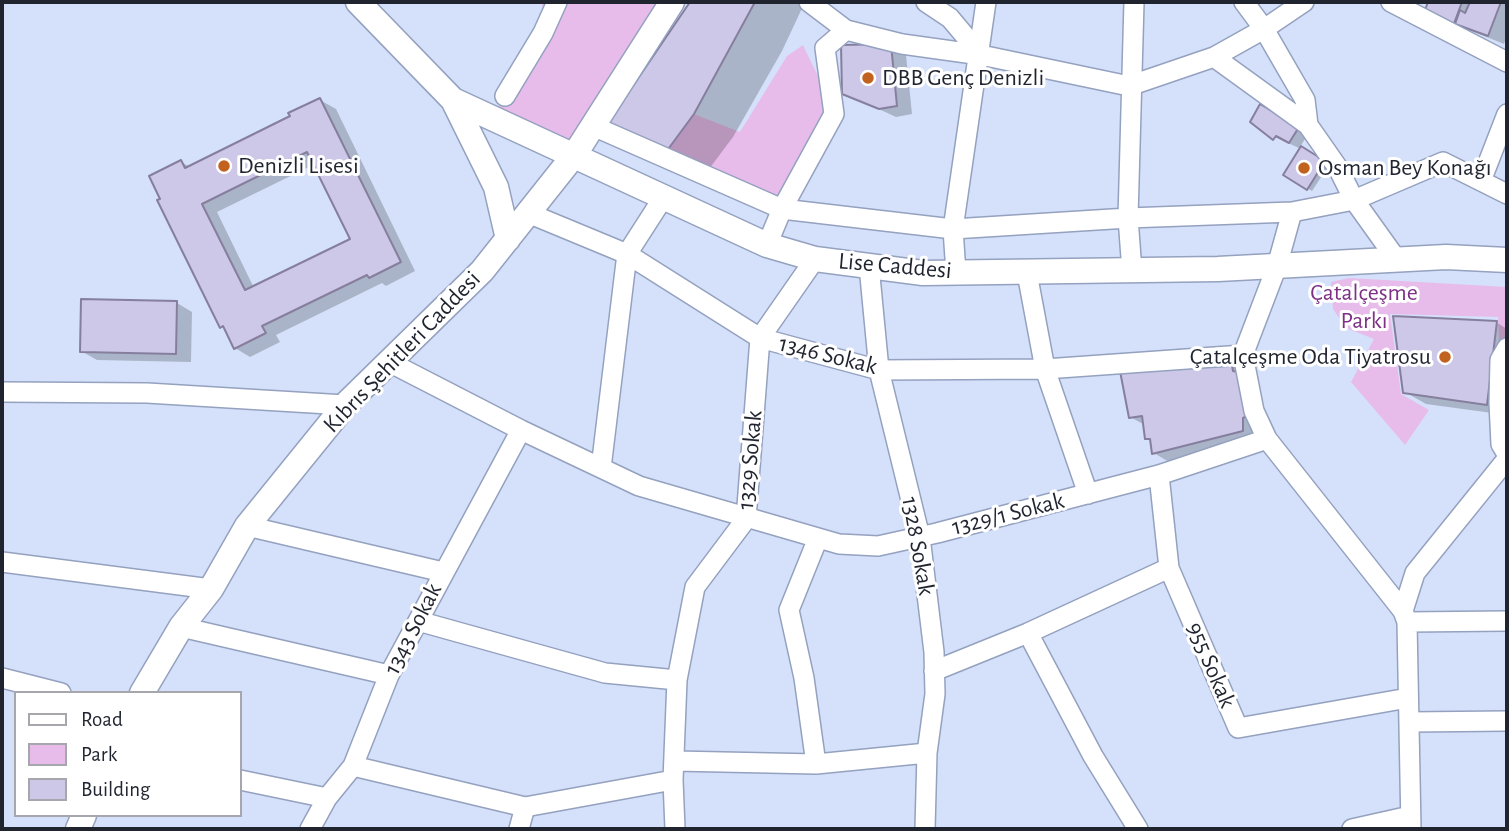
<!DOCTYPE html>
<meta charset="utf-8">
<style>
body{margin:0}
#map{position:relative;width:1509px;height:831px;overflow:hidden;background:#d5e1fa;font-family:"Alegreya Sans",sans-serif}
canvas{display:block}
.frame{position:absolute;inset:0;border:4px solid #1f242f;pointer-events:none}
.legend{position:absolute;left:14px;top:691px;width:228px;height:126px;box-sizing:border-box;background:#fff;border:2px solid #a5a7ac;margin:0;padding:9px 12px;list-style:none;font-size:21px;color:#1f242f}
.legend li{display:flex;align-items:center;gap:14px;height:35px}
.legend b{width:35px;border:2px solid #a5a7ac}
</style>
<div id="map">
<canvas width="1509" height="831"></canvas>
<div class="frame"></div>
<ul class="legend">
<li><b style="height:9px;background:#fff"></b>Road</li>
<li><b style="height:19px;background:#e7bceb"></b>Park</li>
<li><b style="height:19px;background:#cdc7e8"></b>Building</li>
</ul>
</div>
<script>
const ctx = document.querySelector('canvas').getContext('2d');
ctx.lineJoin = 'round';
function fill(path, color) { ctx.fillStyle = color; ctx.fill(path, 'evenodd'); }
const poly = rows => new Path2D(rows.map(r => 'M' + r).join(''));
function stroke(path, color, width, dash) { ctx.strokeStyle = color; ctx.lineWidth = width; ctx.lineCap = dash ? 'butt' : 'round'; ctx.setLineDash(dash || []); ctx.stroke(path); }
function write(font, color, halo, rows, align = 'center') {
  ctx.font = font + ' "Alegreya Sans",sans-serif'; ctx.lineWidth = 6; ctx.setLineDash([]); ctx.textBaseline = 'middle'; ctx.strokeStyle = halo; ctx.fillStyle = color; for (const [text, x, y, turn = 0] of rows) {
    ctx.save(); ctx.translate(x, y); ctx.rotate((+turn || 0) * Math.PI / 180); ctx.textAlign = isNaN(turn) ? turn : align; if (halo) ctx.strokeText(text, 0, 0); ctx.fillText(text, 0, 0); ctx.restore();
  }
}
fill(poly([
 [541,2,672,2,575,154,493,116,548,22],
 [803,45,830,101,778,197,666,152,694,114,740,132,787,56],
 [1349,278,1507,287,1507,337,1499,342,1498,317,1390,314,1401,394,1429,410,1405,445,1351,382,1374,339,1346,328,1333,309,1331,282]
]), '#e7bceb');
fill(poly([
 [693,2,805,2,782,51,733,137,706,173,610,123],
 [1430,2,1507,2,1507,35,1504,44,1464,28,1463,33,1425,14],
 [891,46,906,55,912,114,896,117,844,93],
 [320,100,336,109,415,271,386,286,382,283,276,335,280,342,250,357,235,348,226,329,221,327,181,162,190,167,292,117],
 [315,164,352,240,254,288,217,212],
 [1260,107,1308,134,1300,147,1329,165,1312,191,1285,174,1301,149,1266,133],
 [177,303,192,312,191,362,97,360,81,351],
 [1496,322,1507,329,1507,415,1426,404,1405,392],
 [1230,362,1251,374,1263,442,1174,465,1154,453,1145,425,1130,417]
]), '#0003');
const building = poly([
 [690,2,755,2,694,114,666,152,607,124,690,2],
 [1428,2,1462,2,1452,29,1423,15,1428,2],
 [1470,2,1501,2,1488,36,1455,24,1460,10,1465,13,1470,2],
 [891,44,897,106,879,109,842,94,841,45,891,44],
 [320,98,401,262,369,278,367,275,262,326,266,333,234,349,223,326,220,328,157,200,160,199,149,176,181,160,185,168,290,116,288,113,320,98],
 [307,152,350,239,245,290,202,204,307,152],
 [1260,104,1299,127,1289,143,1276,136,1273,140,1250,122,1260,104],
 [1301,146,1325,161,1307,190,1283,175,1301,146],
 [81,299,177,301,176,354,80,352,81,299],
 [1393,316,1497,321,1487,405,1403,393,1393,316],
 [1231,360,1233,371,1238,372,1247,416,1243,418,1243,431,1152,454,1150,439,1145,439,1142,416,1129,418,1120,371,1231,360]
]);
fill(building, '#cdc7e8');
stroke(building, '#857f9d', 2);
const minor = poly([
 [809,2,846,30,902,44,981,55,1129,86,1214,57,1264,29,1304,2],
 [926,2,950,18,981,55],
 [1244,2,1264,29,1305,100,1308,125,1338,168,1354,200,1397,260],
 [1391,2,1507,62],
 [1214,57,1308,125],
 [505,96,543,33,557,2],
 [593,126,782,209,953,229,1128,218,1292,212,1354,200,1443,162,1507,194],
 [1481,181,1507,114],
 [1292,212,1277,266,1243,355,1254,411,1267,439,1403,611,1407,622,1411,829],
 [528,213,627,254,760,338,879,370,1045,369,1243,355],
 [767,245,782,209,834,114,825,48,846,30],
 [869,266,879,370,920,537,934,652,935,694,927,753,925,829],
 [1132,271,1128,218,1134,2],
 [956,273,953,229,986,2],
 [1027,273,1045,369,1088,494],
 [1507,348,1500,360,1499,403,1501,444,1507,454],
 [389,362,521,430,639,486,839,544,878,546,937,533,1159,475,1267,439],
 [2,392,147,393,345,405],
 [601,468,627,254,663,198],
 [1159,475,1169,568,1238,728,1408,698],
 [247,526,443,572],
 [2,562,211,589],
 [1403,611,1415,573,1507,459],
 [418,621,605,673,677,680],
 [1407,622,1507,621],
 [181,627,389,675],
 [1028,633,1093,756,1138,829],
 [934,671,1028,633,1169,568],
 [2,678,61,693],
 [1410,722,1507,721],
 [675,761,816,764,927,753],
 [816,764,804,678,789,610,818,538],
 [353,766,525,807,673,780],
 [240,780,327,798],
 [310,829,327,798,353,766,389,675,521,430],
 [519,829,525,807],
 [675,829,673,780,677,680,695,587,746,519,760,338,815,259],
 [1352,829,1410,816]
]);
const major = poly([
 [358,2,453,100,767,245,815,259,923,273,1218,269,1446,257,1507,260],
 [453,100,496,187,508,239],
 [142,693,181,627,211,589,247,526,345,405,482,271,575,154,672,2],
 [78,829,84,815]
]);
stroke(minor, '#94a1bf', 22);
stroke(major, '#94a1bf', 27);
stroke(minor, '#fff', 19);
stroke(major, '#fff', 24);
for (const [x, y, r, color] of [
 [868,78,7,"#c2621f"],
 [224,166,7,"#c2621f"],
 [1304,168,7,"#c2621f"],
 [1445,357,7,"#c2621f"]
]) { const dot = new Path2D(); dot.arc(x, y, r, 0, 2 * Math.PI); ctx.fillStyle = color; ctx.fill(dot); stroke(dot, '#fff', 2.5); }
write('24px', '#1f242f', '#fff', [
 ["DBB Genç Denizli",882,78],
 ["Denizli Lisesi",238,166],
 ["Osman Bey Konağı",1318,168],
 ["Çatalçeşme Oda Tiyatrosu",1431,357,"right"]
], 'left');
write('24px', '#1f242f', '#fff', [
 ["Lise Caddesi",895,266,5],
 ["Kıbrıs Şehitleri Caddesi",402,352,-46],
 ["1346 Sokak",828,355,14],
 ["1329 Sokak",750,460,-85],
 ["1329/1 Sokak",1008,514,-14],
 ["1328 Sokak",918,546,80],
 ["1343 Sokak",413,629,-63],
 ["955 Sokak",1211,665,67]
]);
write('24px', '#7d3285', '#fff', [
 ["Çatalçeşme",1364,293],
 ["Parkı",1364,321]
]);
</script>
